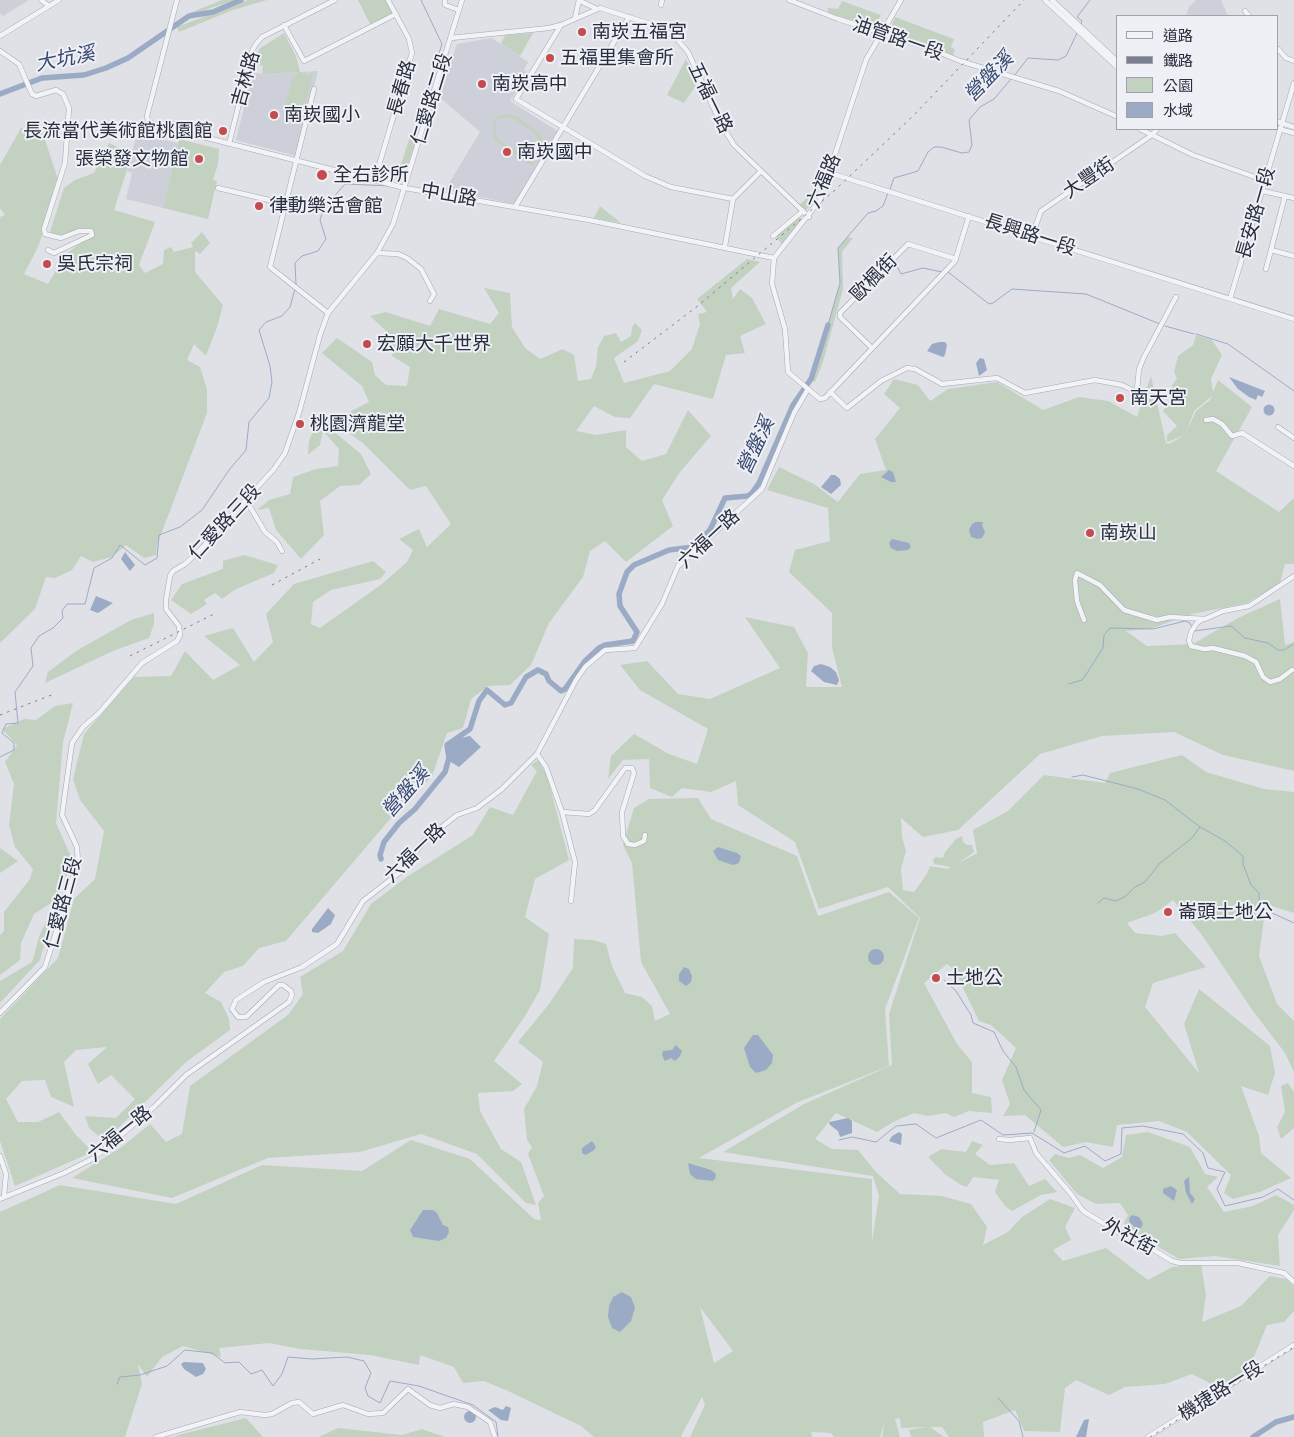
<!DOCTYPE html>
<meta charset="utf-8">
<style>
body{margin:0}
#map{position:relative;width:1294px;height:1437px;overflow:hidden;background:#dfe1e7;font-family:"Alegreya Sans","Noto Sans TC",sans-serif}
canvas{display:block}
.legend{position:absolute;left:1116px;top:15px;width:162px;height:115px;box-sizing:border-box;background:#eef0f5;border:1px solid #9fa2ac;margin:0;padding:6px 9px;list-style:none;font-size:15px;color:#292e3e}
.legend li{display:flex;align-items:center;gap:10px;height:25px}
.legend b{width:25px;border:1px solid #9fa2ac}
</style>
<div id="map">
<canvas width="1294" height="1437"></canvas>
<ul class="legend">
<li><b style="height:6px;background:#f2f3f6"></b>道路</li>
<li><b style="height:6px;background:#7a7f90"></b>鐵路</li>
<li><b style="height:14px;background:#c3d1c1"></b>公園</li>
<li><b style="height:14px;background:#9cabc5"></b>水域</li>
</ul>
</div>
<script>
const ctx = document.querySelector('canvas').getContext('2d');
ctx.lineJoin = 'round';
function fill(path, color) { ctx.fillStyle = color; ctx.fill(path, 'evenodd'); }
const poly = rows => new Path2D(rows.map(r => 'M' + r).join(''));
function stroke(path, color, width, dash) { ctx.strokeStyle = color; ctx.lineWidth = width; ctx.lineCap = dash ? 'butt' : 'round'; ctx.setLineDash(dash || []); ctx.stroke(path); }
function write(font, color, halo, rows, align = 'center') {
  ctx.font = font + ' "Alegreya Sans","Noto Sans TC",sans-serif'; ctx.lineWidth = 4; ctx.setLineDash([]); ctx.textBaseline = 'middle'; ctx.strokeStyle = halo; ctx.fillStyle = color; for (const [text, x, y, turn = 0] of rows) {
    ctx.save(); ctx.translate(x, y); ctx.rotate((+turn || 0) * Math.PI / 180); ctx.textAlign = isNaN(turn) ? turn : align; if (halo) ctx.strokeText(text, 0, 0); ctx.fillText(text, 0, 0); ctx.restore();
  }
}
fill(poly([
 [0,0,29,0,3,16,0,13],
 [1196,0,1221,0,1228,16,1186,16,1189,7],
 [492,38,528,62,524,70,528,72,510,101,559,132,515,204,445,190,480,132,438,96,457,44],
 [318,71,296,156,236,140,253,72,262,74],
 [137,134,178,143,163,208,126,199,132,173,127,171]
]), '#cdd0d9');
fill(poly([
 [222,0,235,0,190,15,190,13],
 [248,0,267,0,233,10,179,32,177,27],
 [358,0,387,0,394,14,371,26],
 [842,1,881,15,874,28,829,13,827,8,838,9],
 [895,17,954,39,951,47,955,50,953,55,903,38,902,35,889,31],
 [284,33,296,56,300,72,309,76,311,72,313,73,301,123,298,122,298,115,296,124,283,121,285,114,290,115,285,106,292,79,299,72,262,74,263,66,255,63,259,49],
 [533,33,520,56,501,44,505,35],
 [686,59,697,84,684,103,667,95],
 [506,114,517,116,541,134,543,142,541,150,529,158,535,162,533,166,497,142,493,136,494,122,499,116],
 [503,118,512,118,535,133,539,142,536,151,530,155,522,155,498,139,495,128,497,121],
 [21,128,42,131,59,182,38,247,24,274,48,284,66,254,92,234,83,230,62,239,49,235,64,188,75,180,94,173,109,143,132,154,114,210,155,222,139,265,145,273,163,264,164,250,171,247,174,252,193,247,191,243,202,232,210,243,200,254,195,251,195,272,223,305,217,327,206,356,194,344,187,360,200,367,207,389,207,413,157,545,156,555,144,558,126,545,112,557,93,562,81,556,72,570,55,578,46,577,35,609,0,643,0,217,5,215,0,208,0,165],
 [410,137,417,139,403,179,396,179],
 [179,139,219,149,218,164,213,180,217,181,208,219,163,208],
 [808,197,814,202,805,211,799,205],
 [600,206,621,223,594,218],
 [799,217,803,222,783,246,776,236],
 [847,237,853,238,842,252,843,289,823,362,815,382,811,380,840,283,838,248],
 [747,259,760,262,731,288,733,299,740,289,752,298,766,324,740,336,745,353,726,355,713,399,654,384,630,418,615,417,594,406,576,431,596,435,626,430,626,447,642,461,666,454,688,410,711,436,680,472,662,500,673,526,626,562,605,541,590,551,583,577,549,623,531,665,510,685,488,686,471,699,463,728,447,733,432,776,390,819,286,941,259,948,243,966,224,972,205,993,221,1002,229,1019,230,1030,186,1062,105,1141,89,1128,85,1116,116,1118,135,1099,111,1075,98,1084,88,1064,107,1047,76,1050,64,1062,74,1107,51,1097,45,1080,22,1081,6,1099,18,1122,38,1122,59,1112,76,1135,88,1147,88,1154,15,1186,0,1141,0,1019,58,958,74,899,95,879,104,831,80,800,73,779,84,734,134,677,171,676,185,651,213,680,240,665,204,636,233,628,254,662,273,642,266,614,294,584,373,561,386,572,380,579,331,590,313,602,311,624,320,628,382,584,407,562,413,550,399,539,419,529,427,547,451,524,426,486,410,490,363,443,332,421,369,402,362,386,322,353,337,338,372,362,375,375,386,385,407,386,410,367,392,356,393,337,370,316,386,312,430,326,439,309,490,324,499,313,484,288,510,293,512,327,525,348,540,359,563,349,574,355,578,381,591,379,596,366,598,347,604,336,616,333,621,342,631,336,632,327,635,323,642,330,638,341,614,358,624,383,670,371,692,349,700,324,698,314,707,312,697,299],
 [1196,335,1212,340,1222,355,1211,379,1213,392,1218,380,1252,407,1216,471,1279,512,1294,498,1294,564,1285,564,1280,583,1247,603,1192,614,1150,629,1126,631,1147,646,1193,644,1238,618,1280,599,1285,645,1294,642,1294,771,1223,755,1174,732,1102,736,1040,754,958,830,923,837,901,818,902,837,906,851,901,869,903,890,914,892,927,874,930,866,947,869,951,867,934,864,933,860,935,857,943,858,945,852,956,839,962,836,963,842,967,845,972,845,974,852,957,864,977,853,973,830,1008,811,1044,775,1105,783,1110,773,1182,755,1206,772,1264,789,1294,792,1294,913,1266,904,1259,956,1277,1004,1294,1021,1294,1072,1285,1053,1253,1011,1202,935,1173,900,1155,913,1127,923,1135,933,1162,936,1175,933,1206,967,1153,983,1145,1007,1199,1073,1184,1024,1199,989,1270,1046,1275,1073,1268,1095,1241,1086,1259,1136,1261,1153,1291,1178,1260,1192,1233,1199,1224,1193,1231,1175,1187,1132,1159,1121,1117,1125,1113,1147,1086,1142,1063,1147,1025,1115,1003,1116,1010,1104,1002,1080,1016,1048,991,1025,979,1021,955,971,947,964,924,983,957,1044,972,1062,972,1093,991,1097,992,1113,969,1111,954,1117,946,1113,928,1116,914,1113,895,1121,877,1132,836,1113,815,1139,832,1149,858,1150,876,1172,900,1194,942,1196,971,1204,987,1227,983,1245,1008,1232,1022,1217,1050,1199,1075,1208,1065,1227,1071,1240,1053,1250,1063,1261,1106,1248,1148,1280,1172,1267,1201,1264,1206,1295,1202,1322,1241,1306,1270,1276,1286,1279,1294,1286,1294,1311,1284,1322,1267,1325,1249,1369,1217,1387,1192,1374,1165,1384,1125,1387,1109,1395,1076,1380,1065,1388,1060,1432,1024,1431,1015,1410,983,1422,984,1437,949,1437,942,1427,930,1427,944,1437,911,1437,909,1430,926,1427,901,1428,900,1418,895,1419,900,1437,882,1437,885,1420,880,1437,834,1437,831,1433,811,1432,812,1437,690,1437,705,1405,702,1397,681,1436,683,1437,594,1437,581,1426,508,1391,484,1381,463,1383,454,1367,420,1355,419,1365,370,1355,300,1349,269,1343,219,1348,221,1357,183,1346,162,1357,147,1377,138,1364,142,1384,125,1437,0,1437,0,1212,60,1185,176,1204,262,1165,362,1171,411,1140,470,1159,534,1219,541,1220,538,1203,544,1196,528,1154,532,1147,527,1140,524,1109,537,1086,543,1062,518,1042,549,1004,573,968,574,939,593,940,606,944,612,966,625,993,642,997,652,1006,655,1021,670,1014,641,962,632,863,623,845,634,808,649,799,698,798,711,819,797,856,818,916,889,892,919,918,885,1009,889,1066,796,1103,699,1158,872,1179,872,1242,879,1196,873,1176,723,1152,804,1104,892,1065,889,1014,920,918,888,887,819,909,795,842,738,805,736,781,711,792,682,788,672,797,650,788,649,759,623,760,608,779,611,756,634,734,669,754,697,764,708,729,640,690,620,665,647,661,678,694,710,699,780,668,745,617,794,627,808,653,806,687,842,687,832,648,832,613,789,572,795,550,830,541,828,508,767,490,779,467,814,484,838,502,860,474,886,470,875,439,900,408,884,394,894,379,918,385,930,401,948,389,997,382,1043,410,1079,397,1108,401,1137,417,1151,376,1166,443,1169,444,1183,436,1167,442,1167,435,1177,426,1163,411,1173,395,1172,385,1177,379,1174,372,1178,356,1193,345],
 [1212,396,1210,400,1196,411,1186,433,1194,411],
 [700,1307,733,1351,714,1363],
 [311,420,333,431,361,454,371,474,359,485,340,486,320,501,324,535,301,559,276,530,269,508,257,510,269,500,290,494,293,477,316,469,338,466,339,449,323,431,320,445,308,455,309,441,313,431],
 [244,555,278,565,274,573,236,589,222,599,215,593,204,600,207,604,191,614,171,600,182,584,223,569,223,561],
 [154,613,154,624,149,638,113,651,45,683,48,672,76,651,131,620],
 [73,703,63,742,56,823,73,861,54,901,34,914,21,943,20,960,0,975,0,935,4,931,4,912,30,879,33,869,15,847,9,825,14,784,5,762,17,745,2,729,24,719,36,720,55,706],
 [538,760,547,775,569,860,535,879,525,917,549,934,540,990,525,1016,494,1061,522,1084,513,1091,478,1093,480,1111,501,1149,521,1162,536,1205,526,1203,477,1154,421,1134,360,1152,268,1158,172,1198,72,1178,123,1146,150,1124,166,1142,182,1134,190,1086,288,1015,303,994,300,977,343,951,371,904,408,876,473,835,490,807,513,815,537,771,531,765],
 [0,848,18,861,0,873],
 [49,916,51,919,40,960,0,1003,0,981,32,962,40,934],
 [1288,1083,1294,1092,1294,1128,1281,1139,1277,1127,1285,1112,1281,1086],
 [1148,1132,1190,1147,1205,1174,1218,1177,1207,1187,1224,1212,1253,1206,1276,1195,1294,1205,1294,1210,1278,1235,1280,1266,1215,1256,1179,1259,1140,1236,1124,1223,1128,1215,1120,1203,1096,1204,1077,1194,1049,1160,1055,1154,1069,1158,1080,1155,1103,1168,1122,1157,1126,1135],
 [972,1141,983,1145,975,1154,990,1165,1014,1163,1029,1186,1045,1179,1057,1192,1041,1195,1012,1211,1005,1206,995,1192,999,1180,973,1177,967,1187,961,1185,946,1175,928,1157,941,1149,966,1152],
 [246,1418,263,1437,174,1437,182,1434],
 [338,1428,402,1435,422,1429,445,1437,319,1437]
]), '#c3d1c1');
fill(poly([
 [939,342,945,342,947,345,945,355,943,357,927,351,932,344],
 [980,358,984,359,987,370,979,376,976,363],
 [1229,377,1265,391,1262,397,1258,395,1256,400,1249,397,1238,389],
 '1263.5 410a5.5 5.5 0 1 1 11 0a5.5 5.5 0 1 1-11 0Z',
 [889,470,893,472,896,482,891,482,881,477],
 [831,475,835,475,840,479,841,485,831,494,821,487],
 [976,522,983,522,982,525,985,532,982,538,978,539,971,537,969,530,972,524],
 [892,539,909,543,911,547,908,550,897,551,891,548,889,543],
 [125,552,135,565,130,571,121,559],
 [96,596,113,603,98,613,90,610],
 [821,664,830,667,836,672,839,680,837,685,824,682,811,671,814,666],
 [470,736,481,747,459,767,451,762,448,748,456,739],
 [718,847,737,853,741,856,739,863,733,865,718,860,713,851],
 [328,908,335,915,331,924,318,933,312,932,312,929],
 '868 957a8 8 0 1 1 16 0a8 8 0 1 1-16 0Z',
 [684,967,689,969,692,976,691,982,686,986,679,981,679,974],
 [753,1035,758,1035,773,1055,772,1063,766,1070,756,1073,750,1067,744,1048],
 [676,1045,682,1051,680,1056,675,1061,671,1058,665,1061,662,1055,663,1051,672,1050],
 [848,1118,852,1121,852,1133,840,1137,838,1131,830,1125,829,1122],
 [899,1132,902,1134,901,1145,889,1141,892,1136],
 [592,1141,596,1147,594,1150,586,1155,582,1153,582,1148],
 [688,1163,711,1170,716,1174,715,1179,712,1181,696,1179,690,1174],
 [1189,1177,1190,1193,1195,1199,1192,1204,1186,1193,1184,1181],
 [1171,1186,1177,1190,1174,1201,1163,1193,1163,1189],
 [423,1210,433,1210,437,1213,443,1225,448,1227,449,1232,446,1238,439,1241,413,1237,410,1230],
 [1132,1215,1139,1217,1143,1224,1141,1228,1136,1228,1130,1223,1129,1218],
 [622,1292,631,1297,635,1308,631,1321,620,1332,612,1328,608,1317,609,1306,613,1297],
 [184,1362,203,1363,206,1369,203,1374,196,1377,184,1369,181,1364],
 [506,1406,511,1408,508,1421,501,1420,488,1410,495,1407,503,1410],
 '464 1417a6 6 0 1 1 12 0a6 6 0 1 1-12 0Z',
 [1089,1419,1086,1437,1076,1437,1084,1420]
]), '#9cabc5');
stroke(poly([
 [1014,76,1028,58,1058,60,1066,56,1080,27,1082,21,1077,17,1090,0],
 [413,137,442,44,421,0],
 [890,189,894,178,918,171,928,152,934,147,941,147,962,153,969,152,972,145,969,120,980,107,994,99,1011,79],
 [897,261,896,264,901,274,923,268,942,272],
 [948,272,989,304,993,303,1012,289,1086,294,1160,324],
 [828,325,840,283,838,248,868,213,876,211,883,206,888,193],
 [1165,326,1194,334],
 [1196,334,1228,344,1294,391],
 [1194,631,1231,626,1245,638,1268,643,1278,650,1284,650,1294,644],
 [1069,684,1082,680,1087,673,1103,648,1104,635,1110,628,1153,629,1185,621,1190,623,1192,628],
 [0,757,14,750,14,743,2,733,6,724,18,723,15,692,33,666,31,648,39,636,53,628,63,618,62,611,67,604,85,604,94,568,112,558,120,545,145,565,157,558,159,535,180,527,202,510,229,470,246,450,249,422,269,398,272,382,270,366,259,330,266,322,282,316,290,307,296,285,295,263,302,256,318,251,326,239,320,220,324,208,345,184,391,186],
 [1072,777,1083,775,1138,789,1165,800,1200,827,1225,841,1243,856,1243,864,1251,885,1259,893,1259,904,1270,912,1294,923],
 [1098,903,1104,898,1116,901,1126,896,1135,887,1145,882,1160,863,1192,838,1200,827],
 [944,980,956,991,971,1015,973,1023,994,1032,1003,1051,1016,1067,1024,1090,1041,1110,1034,1132],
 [839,1140,852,1137,876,1142,896,1126,916,1124,936,1138,981,1120,1003,1135,1032,1133,1064,1153,1085,1146,1105,1161,1121,1154,1122,1128,1143,1126,1183,1134,1203,1153,1208,1168,1225,1172,1217,1189,1225,1206,1263,1197,1278,1189,1294,1200],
 [117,1384,120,1377,140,1375,167,1366,185,1350,212,1353,225,1363,239,1362,251,1374,262,1370,273,1386,282,1374,288,1357,312,1359,347,1357,364,1361,371,1373,365,1388,368,1396,380,1403,390,1381,419,1386,473,1405,496,1422,498,1437],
 [998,1398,1019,1421,1023,1437]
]), '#9cabc5', 1);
stroke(poly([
 [0,94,42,78,84,75,106,68,128,58,189,16,213,12,241,0],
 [381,859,380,855,384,842,399,823,415,809,445,772,449,758,447,745,470,729,479,701,487,690,505,705,511,703,526,677,538,670,546,674,549,681,561,691,565,689,585,661,599,648,605,645,633,641,637,632,620,606,619,594,627,572,634,565,669,550,693,547,710,530,725,498,748,496,752,493,759,483,793,405,811,379,828,325],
 [1253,1437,1276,1422,1294,1417]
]), '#9cabc5', 5.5);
const minor = poly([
 [41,0,49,6],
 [177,0,147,116,148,121,152,124,405,188,589,220,774,258],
 [445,0,445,5,459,10],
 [789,0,838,19,929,48,960,61,1059,91,1118,117],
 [901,0,866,60,820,200,774,258,772,284,785,329,788,372,820,399,825,398,955,261,969,216],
 [1045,0,1118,68],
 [1052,0,1118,62],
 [580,1,595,8],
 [661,5,662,0],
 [1245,11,1249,16],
 [575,18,579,0],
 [284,25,304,61,396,14],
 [561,25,516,99,645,176,671,187,733,199,761,171],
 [0,36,59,0],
 [451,38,549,28,561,25,600,8,660,27,677,39,688,52,721,124,734,145,809,217],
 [1278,49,1286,58,1294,61],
 [0,51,19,64,32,94,36,96,56,90,63,94,69,108,65,163,44,229,45,234,61,238,79,231,91,231,92,235,54,253,48,250],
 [314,89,270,267,328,313],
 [1278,122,1294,127],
 [1140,129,1193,155,1266,181],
 [1279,129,1294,133],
 [229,144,252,51,256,44,262,37,335,0],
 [830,173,1294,319],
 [375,179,412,53,409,39,388,0],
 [218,188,286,204],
 [1263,191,1294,198],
 [515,207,629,17],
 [773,236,803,211],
 [1032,236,1041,211,1152,135,1157,129],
 [725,246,733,199],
 [1271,250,1294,256],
 [377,253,398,254,407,258,421,269,434,294,430,301],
 [1266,269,1285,196],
 [1230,299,1294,83],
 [872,348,840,317,840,313,908,244,956,259],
 [830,392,847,408,881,381,907,368,915,369,942,384,997,378,1025,393,1095,380,1122,385,1134,391,1137,390,1139,369,1144,357,1176,297],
 [1206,420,1213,419,1222,424,1232,436,1242,433,1294,466],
 [1278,427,1294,438],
 [246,500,265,532,277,542,282,551],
 [1203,619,1197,623,1191,632,1189,641,1191,646,1204,649,1213,648,1245,656,1256,662,1263,677,1270,682,1280,679,1292,670],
 [1084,620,1077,601,1075,580,1077,573,1100,585,1124,610,1157,620,1170,617,1205,619,1223,611,1249,606,1294,576],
 [537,754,546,767,562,812,589,814,595,810,625,768,632,768,634,773,622,812,623,836,628,844,635,845,644,841,645,835],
 [562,812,575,862,571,901],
 [0,1013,45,967,78,862,77,847,62,815,72,743,83,727,99,713,142,663,177,641,180,635,179,626,166,609,166,600,170,576,173,571,185,564,200,550,274,469,285,453,299,413,320,335,328,313,377,253,393,224,462,0],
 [999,1139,1009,1140,1030,1138,1036,1153,1071,1194,1083,1211,1118,1232,1128,1234,1172,1261,1180,1263,1238,1263,1284,1273,1294,1282],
 [0,1156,6,1174,4,1196],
 [0,1199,64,1173,94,1158,154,1107,186,1075,289,1002,292,995,291,991,283,985,279,985,246,1017,238,1017,232,1009,236,1000,264,982,302,967,337,944,363,901,403,870,424,841,457,815,477,808,502,789,537,754,576,680,585,667,605,650,635,648,662,604,678,566,762,489,794,413,808,389],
 [156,1437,240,1412,265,1415,272,1414,292,1403,299,1402,313,1414,343,1405,368,1414,383,1413,408,1389,430,1405,440,1408,454,1404,468,1407,490,1422,495,1437],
 [1148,1437,1294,1345]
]);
stroke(minor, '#a5a8b1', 5.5);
stroke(minor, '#f2f3f6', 4.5);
stroke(poly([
 [624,362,699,305,834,191,914,115,1024,0],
 [272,585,320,559],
 [130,656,214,614],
 [0,715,54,694],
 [1150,1437,1294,1347]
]), '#7a7f90', 1, [2.5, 5]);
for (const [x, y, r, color] of [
 [582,32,5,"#c54b4e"],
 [550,58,5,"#c54b4e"],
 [482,84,5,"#c54b4e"],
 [274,115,5,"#c54b4e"],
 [223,131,5,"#c54b4e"],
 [507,152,5,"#c54b4e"],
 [199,159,5,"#c54b4e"],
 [322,175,6,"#c54b4e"],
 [259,206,5,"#c54b4e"],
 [47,264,5,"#c54b4e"],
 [367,344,5,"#c54b4e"],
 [1120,398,5,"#c54b4e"],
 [300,424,5,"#c54b4e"],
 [1090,533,5,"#c54b4e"],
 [1168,912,5,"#c54b4e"],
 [936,978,5,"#c54b4e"]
]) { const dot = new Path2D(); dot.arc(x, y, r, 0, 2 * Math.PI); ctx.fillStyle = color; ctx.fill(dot); stroke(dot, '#eef0f5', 2); }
write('19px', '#292e3e', '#eef0f5', [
 ["南崁五福宮",592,32],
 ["五福里集會所",560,58],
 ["南崁高中",492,84],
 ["南崁國小",284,115],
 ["長流當代美術館桃園館",213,131,"right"],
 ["南崁國中",517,152],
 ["張榮發文物館",189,159,"right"],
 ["全右診所",333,175],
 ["律動樂活會館",269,206],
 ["吳氏宗祠",57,264],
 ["宏願大千世界",377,344],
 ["南天宮",1130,398],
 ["桃園濟龍堂",310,424],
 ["南崁山",1100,533],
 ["崙頭土地公",1178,912],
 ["土地公",946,978]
], 'left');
write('19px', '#292e3e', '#eef0f5', [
 ["油管路一段",898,39,19],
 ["吉林路",246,79,-74],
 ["長春路",402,88,-74],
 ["五福一路",710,98,64],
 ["仁愛路二段",432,99,-73],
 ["大豐街",1089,178,-34],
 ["六福路",824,181,-67],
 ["中山路",449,195,10],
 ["長安路一段",1256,213,-74],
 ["長興路一段",1030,235,18],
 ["歐楓街",874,278,-46],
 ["仁愛路三段",225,522,-47],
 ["六福一路",709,539,-43],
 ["六福一路",415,853,-44],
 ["仁愛路三段",63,903,-75],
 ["六福一路",120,1134,-39],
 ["外社街",1129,1237,28],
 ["機捷路一段",1221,1391,-32]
]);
write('italic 20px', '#36486f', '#eef0f5', [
 ["大坑溪",65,59,-11],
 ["營盤溪",989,77,-46],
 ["營盤溪",756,446,-65],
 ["營盤溪",406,792,-49]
]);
</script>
